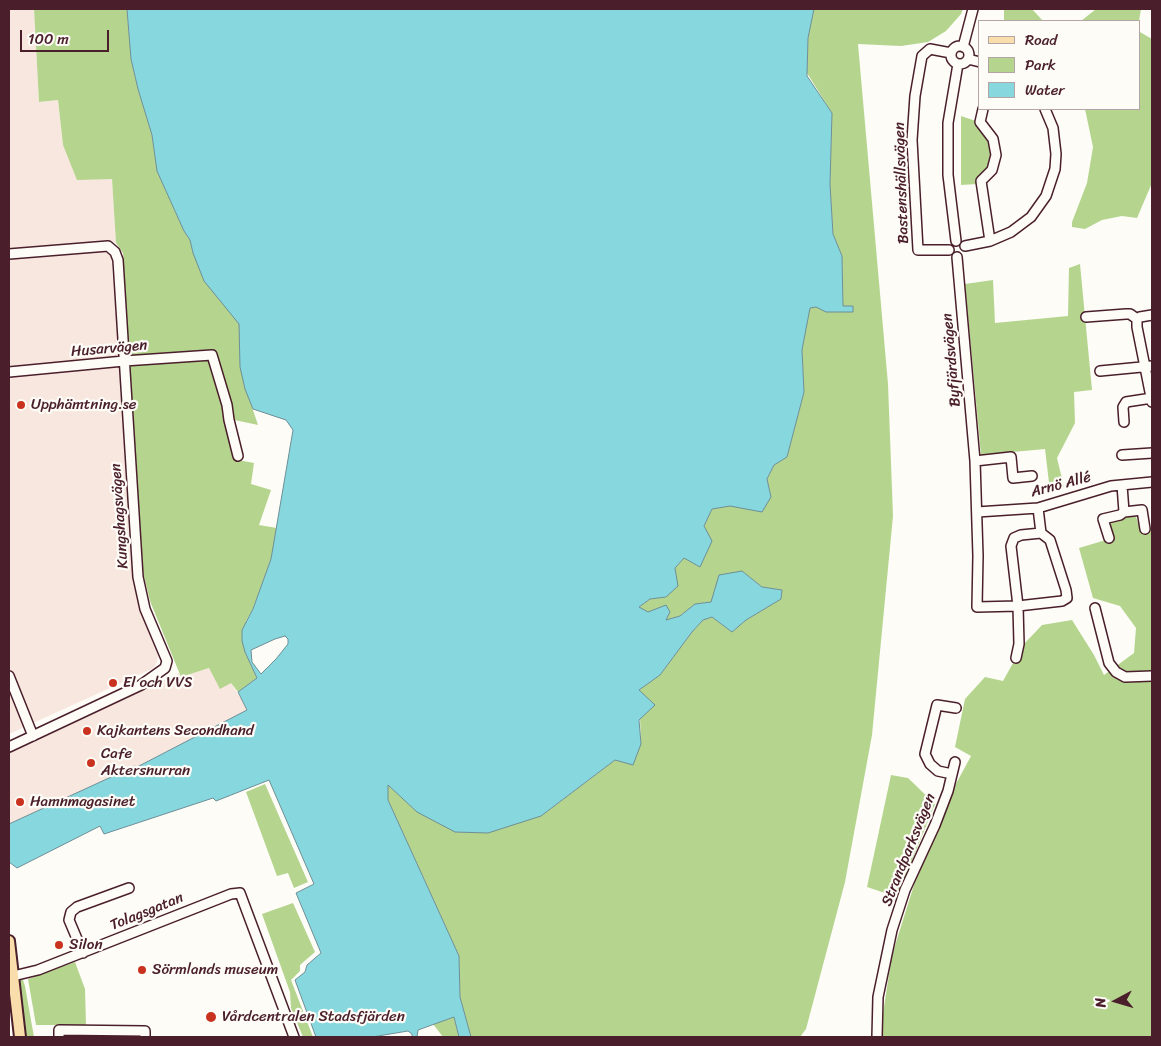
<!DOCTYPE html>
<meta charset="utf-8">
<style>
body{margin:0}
#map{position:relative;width:1161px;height:1046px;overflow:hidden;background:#fdfcf7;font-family:Sriracha,sans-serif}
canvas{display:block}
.frame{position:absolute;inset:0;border:10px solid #4a1f2b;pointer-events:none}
.legend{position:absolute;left:978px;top:20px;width:162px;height:90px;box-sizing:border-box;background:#fdfcf7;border:1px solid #b5a4a5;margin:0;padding:6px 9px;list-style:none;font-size:15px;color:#4a1f2b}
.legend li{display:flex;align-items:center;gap:10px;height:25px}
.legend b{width:25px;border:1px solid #b5a4a5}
.north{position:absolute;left:1091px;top:976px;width:50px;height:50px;-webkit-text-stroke:4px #fdfcf7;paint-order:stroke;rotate:264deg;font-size:14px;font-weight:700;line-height:20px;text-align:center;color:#4a1f2b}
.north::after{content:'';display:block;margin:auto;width:18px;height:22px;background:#4a1f2b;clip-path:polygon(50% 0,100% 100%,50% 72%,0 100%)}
.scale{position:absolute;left:20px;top:30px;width:89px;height:22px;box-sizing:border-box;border:2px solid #4a1f2b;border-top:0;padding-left:6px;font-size:15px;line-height:18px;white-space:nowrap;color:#4a1f2b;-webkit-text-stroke:4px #fdfcf7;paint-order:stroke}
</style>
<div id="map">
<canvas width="1161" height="1046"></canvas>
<div class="frame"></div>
<ul class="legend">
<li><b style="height:6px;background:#f9ddab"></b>Road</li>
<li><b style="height:14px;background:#b5d58f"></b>Park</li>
<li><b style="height:14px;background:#86d8de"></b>Water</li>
</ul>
<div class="north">N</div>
<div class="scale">100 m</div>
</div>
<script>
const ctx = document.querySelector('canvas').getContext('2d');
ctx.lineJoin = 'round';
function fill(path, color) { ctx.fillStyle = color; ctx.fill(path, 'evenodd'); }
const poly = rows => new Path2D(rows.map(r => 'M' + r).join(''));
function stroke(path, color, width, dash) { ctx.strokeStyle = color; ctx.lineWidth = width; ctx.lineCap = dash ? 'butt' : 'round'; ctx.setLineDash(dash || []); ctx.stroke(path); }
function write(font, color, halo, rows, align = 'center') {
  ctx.font = font + ' Sriracha,sans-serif'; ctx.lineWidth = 4.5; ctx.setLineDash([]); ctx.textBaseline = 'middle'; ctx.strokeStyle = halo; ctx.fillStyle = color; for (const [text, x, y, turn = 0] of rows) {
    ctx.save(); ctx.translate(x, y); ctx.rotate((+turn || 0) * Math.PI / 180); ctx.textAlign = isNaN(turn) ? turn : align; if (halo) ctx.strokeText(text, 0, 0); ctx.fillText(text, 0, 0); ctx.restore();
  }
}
fill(poly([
 [9,9,34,9,39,102,58,100,63,145,112,179,116,243,110,242,118,344,130,552,134,584,143,618,158,656,157,662,154,668,9,734],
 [209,668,231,683,248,710,136,767,135,766,9,824,9,753,179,673,181,677]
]), '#f8e7de');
fill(poly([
 [34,9,127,9,131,59,138,89,152,135,157,171,184,231,190,240,193,253,243,322,252,407,258,425,230,419,238,460,254,463,251,484,271,490,259,525,277,528,271,559,253,609,246,621,245,652,257,678,238,692,231,683,220,689,209,668,181,677,150,601,143,572,123,253,116,243,112,179,77,180,63,145,58,100,39,102],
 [814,9,963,9,961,14,946,31,928,42,901,46,858,44,888,384,893,516,872,735,845,882,806,1029,800,1037,471,1037,460,997,459,956,388,800,388,784,417,812,541,816,615,760,641,744,639,690,660,675,692,632,703,620,712,617,732,632,746,620,781,599,782,590,762,587,742,571,711,602,695,604,680,616,665,621,638,608,650,599,666,597,675,568,684,558,700,567,704,526,712,509,771,497,767,479,774,465,787,457,804,392,802,350,810,307,816,306,827,312,853,312,843,306,842,256,833,234,830,184,832,113,807,73,808,38],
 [1004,9,1032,9,1043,21,1004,21],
 [1096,9,1141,9,1139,21,1081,21],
 [1140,32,1152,39,1152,183,1137,218,1122,216,1102,220,1085,229,1072,227,1072,222,1087,183,1093,147,1085,109,1140,109],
 [961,116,976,121,978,127,989,140,994,154,989,168,977,184,961,185],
 [1080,264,1092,390,1074,392,1075,423,1057,458,1064,487,1050,491,1045,449,981,455,965,284,993,280,995,323,1068,316,1069,268],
 [1130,513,1136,517,1141,532,1152,528,1152,1037,881,1037,882,1020,892,955,914,885,951,793,971,756,955,747,965,699,985,677,1003,681,1023,645,1042,625,1072,620,1094,655,1104,675,1134,653,1136,628,1120,606,1093,598,1079,548,1109,539,1105,525,1109,519],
 [891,775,908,778,935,804,897,897,867,887],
 [265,784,308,882,294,888,288,873,277,876,246,792],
 [293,903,315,952,300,965,300,971,291,980,313,1037,303,1037,291,1008,290,992,262,914],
 [75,962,85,989,86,1025,36,1025,28,979],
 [17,980,23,980,25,986,34,1037,23,1037],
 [454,1017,459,1037,443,1037,433,1024]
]), '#b5d58f');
const water = poly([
 [127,9,814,9,808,38,807,76,832,113,830,184,833,234,842,256,843,306,853,306,853,312,826,312,816,307,810,308,802,350,804,392,787,457,774,465,767,479,771,497,762,512,730,506,712,509,704,526,712,541,700,567,684,558,675,568,678,586,666,597,650,599,639,607,648,612,666,605,670,612,666,620,680,616,695,604,711,602,719,575,742,571,762,587,782,590,781,599,746,620,732,632,712,617,703,620,692,632,660,675,639,690,655,705,639,720,641,744,633,765,615,760,541,816,488,833,455,832,417,812,388,785,388,800,459,956,460,997,471,1037,459,1037,454,1017,418,1030,417,1037,412,1037,412,1034,408,1031,372,1037,316,1037,295,980,305,972,307,965,321,953,296,893,314,884,269,780,216,801,213,798,104,834,100,826,17,868,9,862,9,824,135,766,137,767,247,710,238,692,257,678,245,652,242,641,242,630,253,609,271,559,293,430,286,420,253,409,245,389,240,367,239,324,204,281,193,253,190,240,184,231,157,171,152,135,138,89,131,59,127,9],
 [285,636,288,639,288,644,276,659,261,674,252,662,251,650,275,639,285,636]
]);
fill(water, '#86d8de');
stroke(water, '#6e8e96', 1);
const minor = poly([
 '951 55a9 9 0 1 1 18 0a9 9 0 1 1-18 0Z',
 [963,47,973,9],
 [968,59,980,62],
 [983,109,980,122,993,139,996,155,992,170,981,181,990,241],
 [956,241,948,175,948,123,958,64],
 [965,246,990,241,1011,232,1031,217,1046,196,1055,169,1056,154,1053,128,1045,109],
 [949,250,918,250,912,140,915,96,922,56,930,49,951,53],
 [9,254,108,246,115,252,118,260,138,577,145,609,167,661,165,668,141,685,9,747],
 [957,257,975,461,978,556,977,607,1018,606,1011,546,1014,538,1021,535,1041,533,1050,540,1066,590,1067,598,1062,601,1018,606,1019,644,1016,658],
 [1152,315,1140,317,1137,319,1137,327,1152,402],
 [1086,317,1126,314,1130,314,1137,319],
 [1100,371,1152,366],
 [9,372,124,361,212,355,227,405,229,420,238,456],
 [1124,422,1123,407,1126,402,1152,398],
 [1122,455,1152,453],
 [975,461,1011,457,1013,478,1032,476],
 [1122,485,1124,512],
 [1038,508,1041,533],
 [977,512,1038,508,1111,486,1152,482],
 [1109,538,1103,519,1120,515,1124,512,1142,510,1145,529],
 [1095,608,1109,663,1116,672,1125,677,1152,676],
 [9,676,33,736],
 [952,774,938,771,930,764,925,754,937,705,956,708],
 [83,953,69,920,71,912,77,907,129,888],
 [9,977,38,970,231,894,240,893,294,1037],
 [59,1037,59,1030,145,1031,145,1037],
 [877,1037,878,997,892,930,905,890,935,825,948,791,955,762]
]);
const major = poly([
 [9,941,20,1037]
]);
stroke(minor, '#4a1f2b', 12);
stroke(major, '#4a1f2b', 14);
stroke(minor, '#fdfcf7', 9);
stroke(major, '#f9ddab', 10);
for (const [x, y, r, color] of [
 [21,405,5,"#c8321e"],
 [113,683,5,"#c8321e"],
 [87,731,5,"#c8321e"],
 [91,763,5,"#c8321e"],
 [20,802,5,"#c8321e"],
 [59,945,5,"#c8321e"],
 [142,970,5,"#c8321e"],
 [211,1017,6,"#c8321e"]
]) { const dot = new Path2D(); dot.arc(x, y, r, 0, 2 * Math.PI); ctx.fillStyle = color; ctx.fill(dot); stroke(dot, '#fdfcf7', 2); }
write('15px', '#4a1f2b', '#fdfcf7', [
 ["Bastenshällsvägen",902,183,-92],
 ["Husarvägen",109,349,-5],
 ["Byfjärdsvägen",952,360,-95],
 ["Arnö Allé",1061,485,-15],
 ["Kungshagsvägen",120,516,-94],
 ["Strandparksvägen",909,850,-68],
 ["Tolagsgatan",147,912,-22]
]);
write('15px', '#4a1f2b', '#fdfcf7', [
 ["Upphämtning.se",31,405],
 ["El och VVS",123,683],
 ["Kajkantens Secondhand",97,731],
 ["Cafe",101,754],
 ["Aktersnurran",101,771],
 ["Hamnmagasinet",30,802],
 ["Silon",69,945],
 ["Sörmlands museum",152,970],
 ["Vårdcentralen Stadsfjärden",222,1017]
], 'left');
</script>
